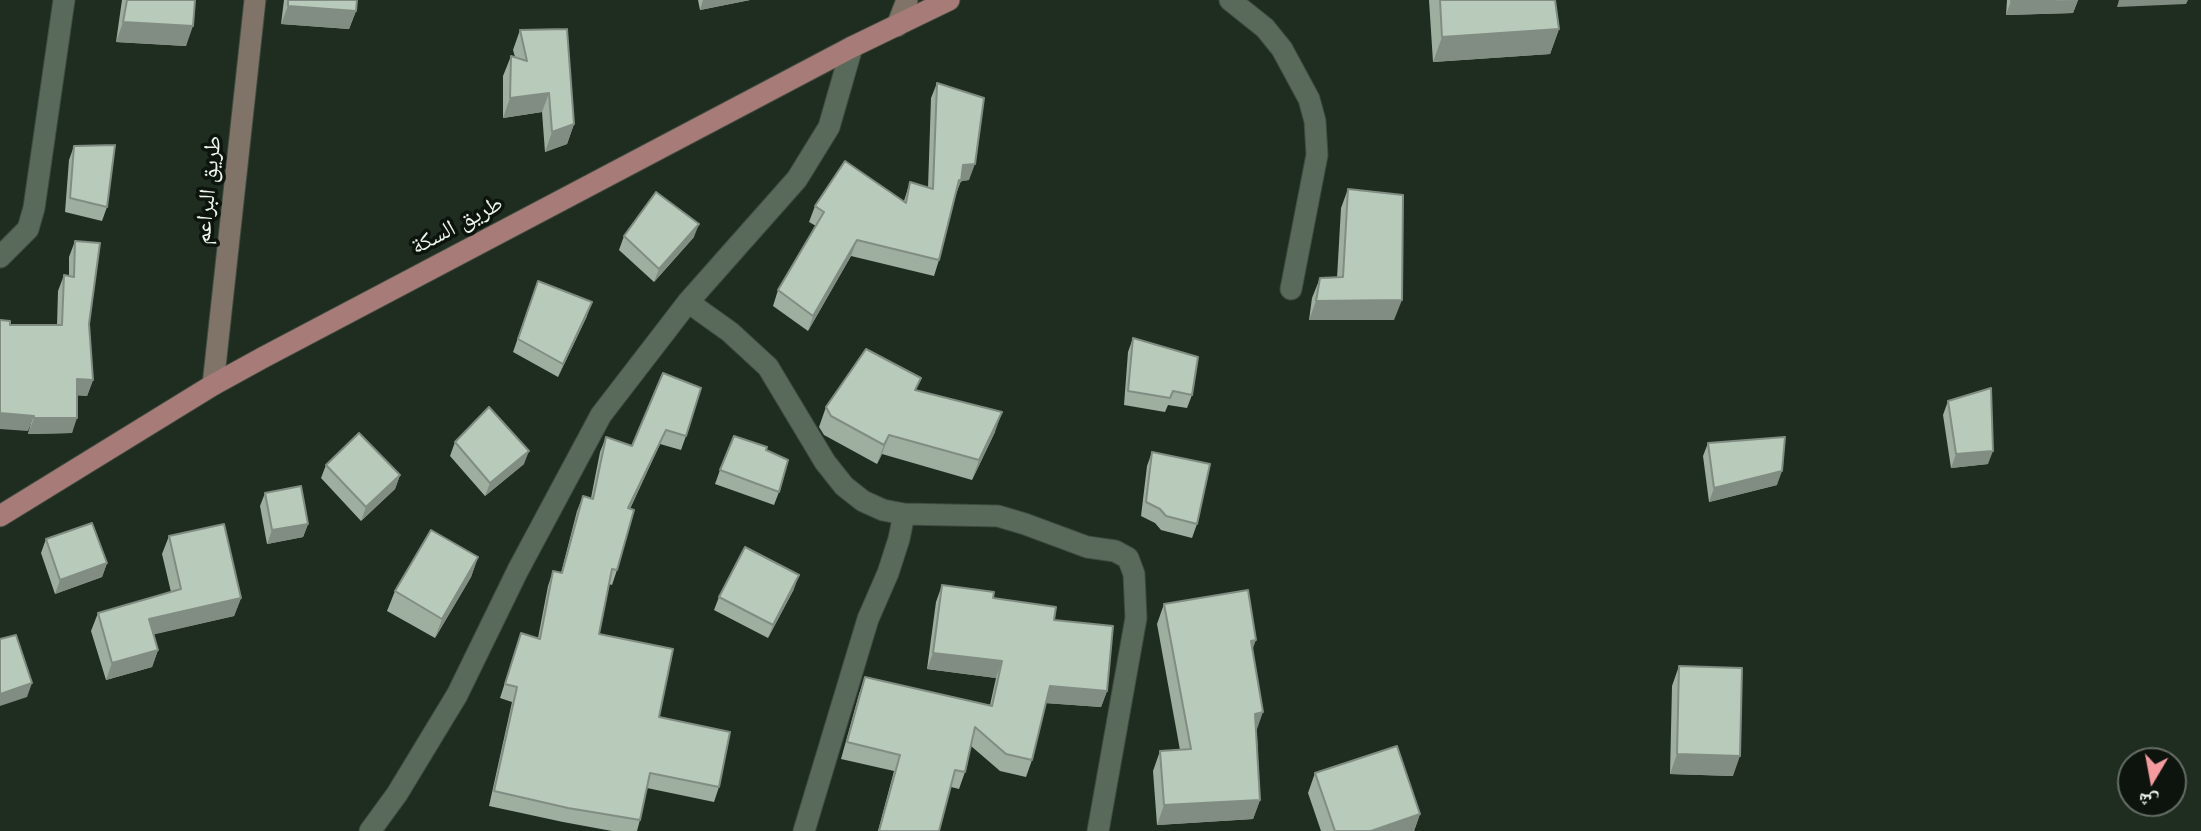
<!DOCTYPE html>
<meta charset="utf-8">
<style>
body{margin:0}
#map{position:relative;width:2201px;height:831px;overflow:hidden;background:#1e2d1f;font-family:Inter,"Noto Naskh Arabic",sans-serif}
canvas{display:block}
.north{position:absolute;left:2117px;top:747px;width:70px;height:70px;box-sizing:border-box;background:#0d130d;border:2px solid #666d66;border-radius:50%;rotate:190deg;font-size:19px;font-weight:700;line-height:28px;text-align:center;color:#ecf5ec}
.north::after{content:'';display:block;margin:auto;width:24px;height:32px;background:#f59b9e;clip-path:polygon(50% 0,100% 100%,50% 72%,0 100%)}
</style>
<div id="map">
<canvas width="2201" height="831"></canvas>
<div class="north">ش</div>
</div>
<script>
const ctx = document.querySelector('canvas').getContext('2d');
ctx.lineJoin = 'round';
const poly = rows => new Path2D(rows.map(r => 'M' + r).join(''));
function stroke(path, color, width, dash) { ctx.strokeStyle = color; ctx.lineWidth = width; ctx.lineCap = dash ? 'butt' : 'round'; ctx.setLineDash(dash || []); ctx.stroke(path); }
function fill(path, color) { ctx.fillStyle = color; ctx.fill(path, 'evenodd'); }
function write(font, color, halo, rows, align = 'center') {
  ctx.font = font + ' Inter,"Noto Naskh Arabic",sans-serif'; ctx.lineWidth = 7; ctx.setLineDash([]); ctx.textBaseline = 'middle'; ctx.strokeStyle = halo; ctx.fillStyle = color; for (const [text, x, y, turn = 0] of rows) {
    ctx.save(); ctx.translate(x, y); ctx.rotate((+turn || 0) * Math.PI / 180); ctx.textAlign = isNaN(turn) ? turn : align; if (halo) ctx.strokeText(text, 0, 0); ctx.fillText(text, 0, 0); ctx.restore();
  }
}
const street = poly([
 [1230,0,1265,28,1282,49,1309,99,1315,121,1317,155,1291,289],
 [0,257,28,229,34,208,64,0],
 [688,302,730,332,768,367,825,462,844,486,863,501,883,510,904,514,899,539,888,573,868,619,804,831],
 [904,514,998,516,1025,524,1087,547,1115,551,1128,558,1134,574,1136,618,1098,831],
 [370,831,397,794,457,695,518,570,601,415,688,302,797,179,829,127,852,47]
]);
const secondary = poly([
 [897,26,907,0],
 [213,385,255,0]
]);
const primary = poly([
 [0,516,213,385,264,357,852,47,949,0]
]);
stroke(street, '#3f4b3f', 23);
stroke(secondary, '#3f4b3f', 23);
stroke(primary, '#3f4b3f', 23);
stroke(street, '#596a5a', 21);
stroke(secondary, '#807368', 21);
stroke(primary, '#a77b77', 21);
fill(poly([
 [122,0,195,0,186,46,116,42],
 [284,0,357,0,356,11,349,29,281,24],
 [698,0,750,0,700,10],
 [1429,0,1555,0,1559,29,1550,54,1433,62],
 [2007,0,2078,0,2073,13,2006,15],
 [520,30,574,124,567,144,545,152,542,112,503,118,503,76,511,56,515,57,513,50],
 [937,83,969,180,961,181,955,196,939,260,934,276,851,256,808,331,773,306,778,290,816,226,809,222,815,206,904,201,910,182,928,188,931,98],
 [74,146,107,207,102,221,65,212,69,160],
 [1348,189,1394,320,1309,320,1312,298,1320,278,1337,278,1341,208],
 [624,236,694,237,654,282,619,250],
 [75,241,89,324,93,380,87,396,77,395,72,433,28,434,57,325,58,291,64,275,69,276,69,257],
 [538,281,587,316,558,377,513,352],
 [1133,338,1192,395,1187,408,1168,405,1165,412,1124,405,1128,352],
 [663,373,686,436,681,450,660,444,630,509,617,570,612,585,609,584,599,634,659,717,719,787,714,802,647,788,640,820,637,831,612,831,563,822,489,806,512,702,500,698,521,633,538,638,548,586,553,571,561,573,577,511,583,496,591,498,600,452,606,437,632,446],
 [1948,401,1988,464,1951,468,1943,415],
 [826,407,995,432,972,480,882,454,877,464,824,435,819,427],
 [455,442,524,464,485,496,450,456],
 [1708,443,1777,485,1709,502,1703,456],
 [766,450,779,492,774,505,715,484,720,470],
 [1152,452,1197,524,1192,538,1161,530,1155,523,1141,516,1147,466],
 [326,465,400,475,395,489,361,521,321,478],
 [265,493,308,524,303,537,267,544,260,506],
 [169,536,241,598,234,616,154,634,158,650,152,667,106,680,91,631,98,613,171,592,162,554],
 [46,539,107,563,102,577,55,594,41,553],
 [478,557,471,577,435,638,387,611,395,591],
 [942,585,993,598,1054,620,1107,691,1101,707,1046,703,1032,760,1026,777,1000,771,971,746,965,772,959,789,951,787,939,831,878,831,894,771,841,759,859,694,865,677,990,705,996,678,927,669,936,602],
 [794,589,768,638,714,610,719,597],
 [1164,604,1253,650,1260,800,1253,819,1157,825,1153,771,1160,751,1180,750,1157,624],
 [1679,666,1733,776,1670,774,1672,686],
 [1315,773,1420,814,1414,831,1321,831,1308,793]
]), '#9eae9f');
fill(poly([
 [703,0,750,0,700,10],
 [2078,0,2073,13,2006,15,2011,1],
 [2119,0,2188,0,2186,4,2117,7],
 [288,6,356,11,349,29,281,24],
 [123,22,193,26,186,46,116,42],
 [1559,29,1550,54,1433,62,1442,37],
 [549,93,542,112,503,118,510,98],
 [574,124,567,144,545,152,552,132],
 [975,164,969,180,961,181,955,196,963,165],
 [699,224,694,237,654,282,659,269],
 [857,240,851,256,808,331,813,316],
 [1402,300,1394,320,1309,320,1316,301],
 [592,302,587,316,558,377,563,364],
 [77,379,93,380,87,396,71,395],
 [1002,412,995,432,972,480,979,460],
 [0,413,34,416,28,431,0,429],
 [34,418,77,418,72,433,28,434],
 [666,430,660,444,623,523,628,508],
 [889,435,882,454,877,464,884,445],
 [529,451,524,464,485,496,490,483],
 [1993,451,1988,464,1951,468,1956,454],
 [1782,471,1777,485,1709,502,1714,488],
 [400,475,395,489,361,521,366,507],
 [308,524,303,537,267,544,272,530],
 [478,557,471,577,435,638,442,619],
 [107,563,102,577,55,594,60,580],
 [799,575,794,589,768,638,773,625],
 [241,598,234,616,143,637,149,619],
 [1256,640,1249,659,1251,641],
 [158,650,152,667,106,680,112,663],
 [933,653,1002,661,996,678,927,669],
 [32,683,27,697,0,706,0,694],
 [1050,686,1107,691,1101,707,1044,703],
 [1263,712,1256,732,1255,714],
 [1677,754,1740,756,1733,776,1670,774],
 [1260,800,1253,819,1157,825,1164,805],
 [1420,814,1414,831,1371,831]
]), '#818d82');
const building = poly([
 [127,0,195,0,193,26,123,22,127,0],
 [288,0,357,0,356,11,288,6,288,0],
 [1440,0,1555,0,1559,29,1442,37,1440,0],
 [2011,0,2056,0,2011,1,2011,0],
 [567,29,574,124,552,132,549,93,510,98,511,56,527,61,520,30,567,29],
 [937,83,984,98,975,164,963,165,961,181,959,180,939,260,857,240,813,316,778,290,824,212,815,206,845,161,906,203,910,182,933,189,937,83],
 [115,145,107,207,70,198,74,146,115,145],
 [1348,189,1403,195,1402,300,1316,301,1320,278,1343,277,1348,189],
 [656,192,699,224,659,269,624,236,656,192],
 [75,241,100,243,89,324,93,380,77,379,77,418,34,418,34,416,0,413,0,320,10,321,10,325,62,325,64,275,74,277,75,241],
 [538,281,592,302,563,364,518,339,538,281],
 [1133,338,1198,357,1192,395,1173,391,1170,398,1128,391,1133,338],
 [866,349,921,378,915,390,1002,412,979,460,889,435,884,445,831,416,826,407,866,349],
 [663,373,701,388,686,436,666,430,628,508,634,510,617,570,612,569,599,634,673,649,659,717,730,732,719,787,650,773,640,820,568,808,494,791,517,687,505,684,521,633,540,639,553,571,562,573,583,496,593,499,606,437,632,446,663,373],
 [1991,388,1993,451,1956,454,1948,401,1991,388],
 [489,407,529,451,490,483,455,442,489,407],
 [359,433,400,475,366,507,326,465,359,433],
 [734,436,767,447,766,450,788,460,779,492,720,470,734,436],
 [1785,437,1782,471,1714,488,1708,443,1785,437],
 [1152,452,1210,464,1197,524,1166,516,1160,509,1146,502,1152,452],
 [301,486,308,524,272,530,265,493,301,486],
 [92,523,107,563,60,580,46,539,92,523],
 [224,524,241,598,149,619,158,650,112,663,98,613,181,589,169,536,224,524],
 [431,530,478,557,442,619,395,591,431,530],
 [745,547,799,575,773,625,719,597,745,547],
 [942,585,994,592,993,598,1056,607,1054,620,1113,626,1107,691,1050,686,1032,760,1006,754,975,727,965,772,955,770,939,831,879,831,900,755,847,742,865,677,992,706,1002,661,933,653,942,585],
 [1248,590,1256,640,1251,641,1263,712,1255,714,1260,800,1164,805,1160,751,1191,749,1164,604,1248,590],
 [16,635,32,683,0,694,0,639,16,635],
 [1679,666,1742,668,1740,756,1677,754,1679,666],
 [1397,746,1420,814,1371,831,1335,831,1315,773,1397,746]
]);
fill(building, '#b8cab9');
stroke(building, '#818d82', 2);
write('23px', '#ecf5ec', '#0d130d', [
 ["طريق البراعم",208,190,-84],
 ["طريق السكة",457,225,-28]
]);
</script>
